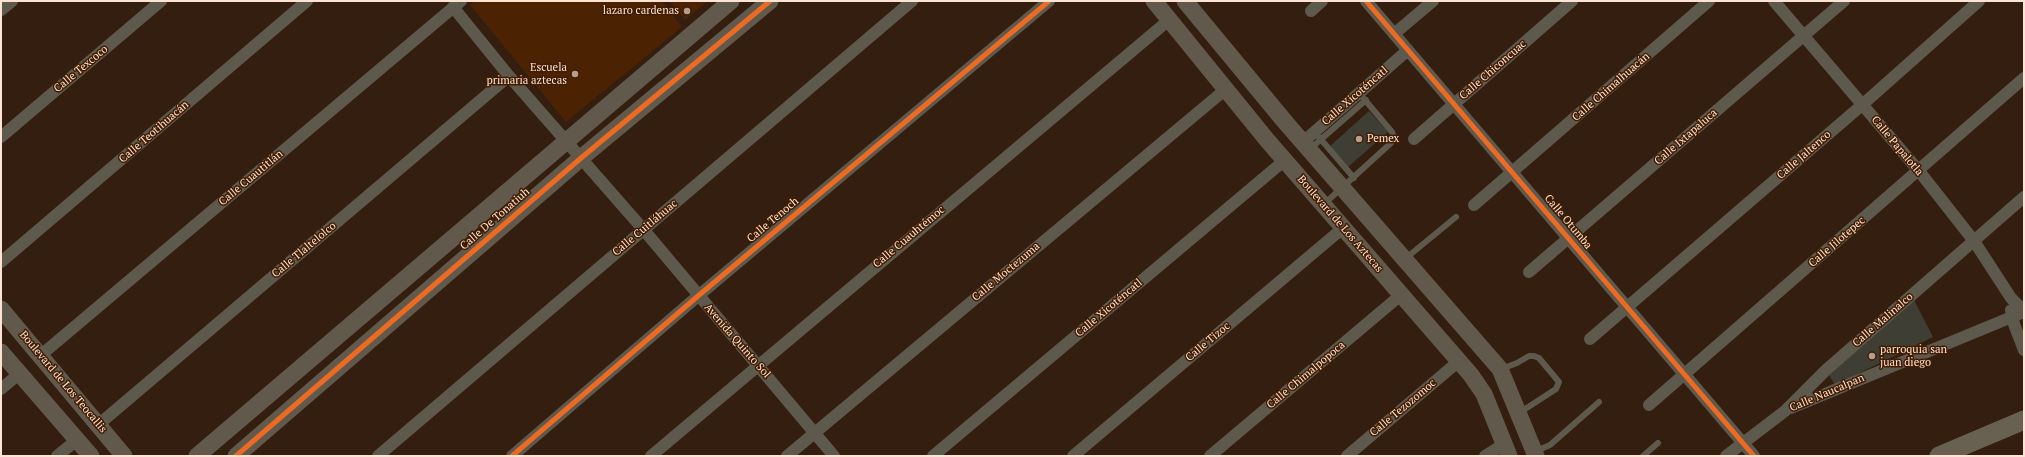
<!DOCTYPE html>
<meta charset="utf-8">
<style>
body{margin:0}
#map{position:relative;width:2025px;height:457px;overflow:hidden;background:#331e0f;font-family:"PT Serif",serif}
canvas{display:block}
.frame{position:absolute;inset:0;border:2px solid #fce3d3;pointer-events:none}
</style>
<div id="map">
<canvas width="2025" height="457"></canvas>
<div class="frame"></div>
</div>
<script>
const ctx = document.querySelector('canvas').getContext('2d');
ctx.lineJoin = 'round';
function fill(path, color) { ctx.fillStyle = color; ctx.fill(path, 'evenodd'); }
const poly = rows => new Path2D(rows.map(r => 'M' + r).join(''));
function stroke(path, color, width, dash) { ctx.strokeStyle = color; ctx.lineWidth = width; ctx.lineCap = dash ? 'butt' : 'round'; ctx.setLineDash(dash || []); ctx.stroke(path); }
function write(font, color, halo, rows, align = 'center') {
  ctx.font = font + ' "PT Serif",serif'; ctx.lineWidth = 3; ctx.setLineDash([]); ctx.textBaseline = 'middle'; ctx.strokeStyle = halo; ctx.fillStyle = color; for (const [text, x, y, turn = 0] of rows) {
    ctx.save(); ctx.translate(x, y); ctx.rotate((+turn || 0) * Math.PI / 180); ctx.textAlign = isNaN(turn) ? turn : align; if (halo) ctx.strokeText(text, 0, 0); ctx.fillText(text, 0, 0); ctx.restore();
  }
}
fill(poly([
 [475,1,662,1,682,27,566,122,470,5],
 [669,1,708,1,685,20]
]), '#4b2303');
fill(poly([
 [1369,111,1388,132,1348,167,1330,146],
 [1914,300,1933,337,1835,385,1829,375]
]), '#3f3e34');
stroke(poly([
 [1318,136,1354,178],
 [1310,149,1366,100],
 [1324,204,1391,143,1394,138,1392,132,1359,93],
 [1406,258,1456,217],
 [1501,369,1517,363,1529,356,1534,356,1539,358,1559,382,1556,389,1519,413],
 [1536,451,1550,445,1599,402],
 [1643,456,1658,443]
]), '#5e594d', 6);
stroke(poly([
 [1366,1,1754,456],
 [1774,1,1919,171,1974,241,2011,298,2024,311],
 [453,7,509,76,643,229,834,456],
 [1,10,12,1],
 [1311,11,1322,1],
 [1394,34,1433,1],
 [1,137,161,1],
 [1414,139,1572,1],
 [1303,142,1408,50],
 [1474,205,1709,1],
 [1,262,307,1],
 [1529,272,1844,1],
 [2011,310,2014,324,2024,350],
 [1590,339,1862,105,1979,1],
 [41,355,461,1],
 [1,389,20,373],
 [1649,405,2024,78],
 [1791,408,2024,312],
 [98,425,509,76],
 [57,456,77,440],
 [378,456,912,1],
 [512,456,698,296,1049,1],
 [651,456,1169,20],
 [787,456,1226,89],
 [933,456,1285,160],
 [1073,456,1343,228],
 [1210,456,1402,294],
 [1347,456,1459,361],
 [1485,456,1504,444],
 [1726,456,1785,411,1826,370,2024,197]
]), '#5e594d', 12);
stroke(poly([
 [1154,1,1267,140,1471,375,1484,394,1509,456],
 [1185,1,1286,123,1500,369,1536,456],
 [1,309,124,456],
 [1,352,91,456],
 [197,456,731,1],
 [236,456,581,158,770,1]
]), '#615a4c', 17);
stroke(poly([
 [1939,456,2024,420]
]), '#686152', 19);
stroke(poly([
 [1366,1,1754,456],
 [236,456,581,158,770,1],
 [512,456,698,296,1049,1]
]), '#ed6a23', 5);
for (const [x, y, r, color] of [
 [687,11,4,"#b69e8e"],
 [575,74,4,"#b69e8e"],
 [1359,139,4,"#b69e8e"],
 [1872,356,4,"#b69e8e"]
]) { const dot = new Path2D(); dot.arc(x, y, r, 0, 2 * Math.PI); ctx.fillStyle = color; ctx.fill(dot); stroke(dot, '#421c00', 1.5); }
write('11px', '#fce3d3', '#421c00', [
 ["lazaro cardenas",679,11],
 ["Escuela",567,68],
 ["primaria aztecas",567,81],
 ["Pemex",1367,139,"left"],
 ["parroquia san",1880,350,"left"],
 ["juan diego",1880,363,"left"]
], 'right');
write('11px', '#fce3d3', '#421c00', [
 ["Calle Texcoco",81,69,-40],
 ["Calle Chiconcuac",1493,70,-41],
 ["Calle Chimalhuacán",1611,87,-41],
 ["Calle Xicoténcatl",1355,96,-41],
 ["Calle Teotihuacán",154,132,-41],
 ["Calle Ixtapaluca",1686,137,-41],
 ["Calle Papalotla",1897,146,50],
 ["Calle Jaltenco",1804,155,-41],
 ["Calle Cuautitlán",251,178,-40],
 ["Calle De Tonatiuh",495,219,-41],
 ["Calle Tenoch",773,220,-40],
 ["Calle Otumba",1568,222,50],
 ["Boulevard de Los Aztecas",1340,224,49],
 ["Calle Cuitláhuac",645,228,-40],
 ["Calle Cuauhtémoc",909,237,-40],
 ["Calle Jilotepec",1837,242,-41],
 ["Calle Tlaltelolco",304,250,-40],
 ["Calle Moctezuma",1006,272,-40],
 ["Calle Xicoténcatl",1109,308,-40],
 ["Calle Malinalco",1883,320,-41],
 ["Avenida Quinto Sol",737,341,49],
 ["Calle Tizoc",1208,342,-40],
 ["Calle Chimalpopoca",1306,375,-40],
 ["Boulevard de Los Teocallis",63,382,50],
 ["Calle Naucalpan",1827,393,-23],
 ["Calle Tezozomoc",1403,408,-40]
]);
</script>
